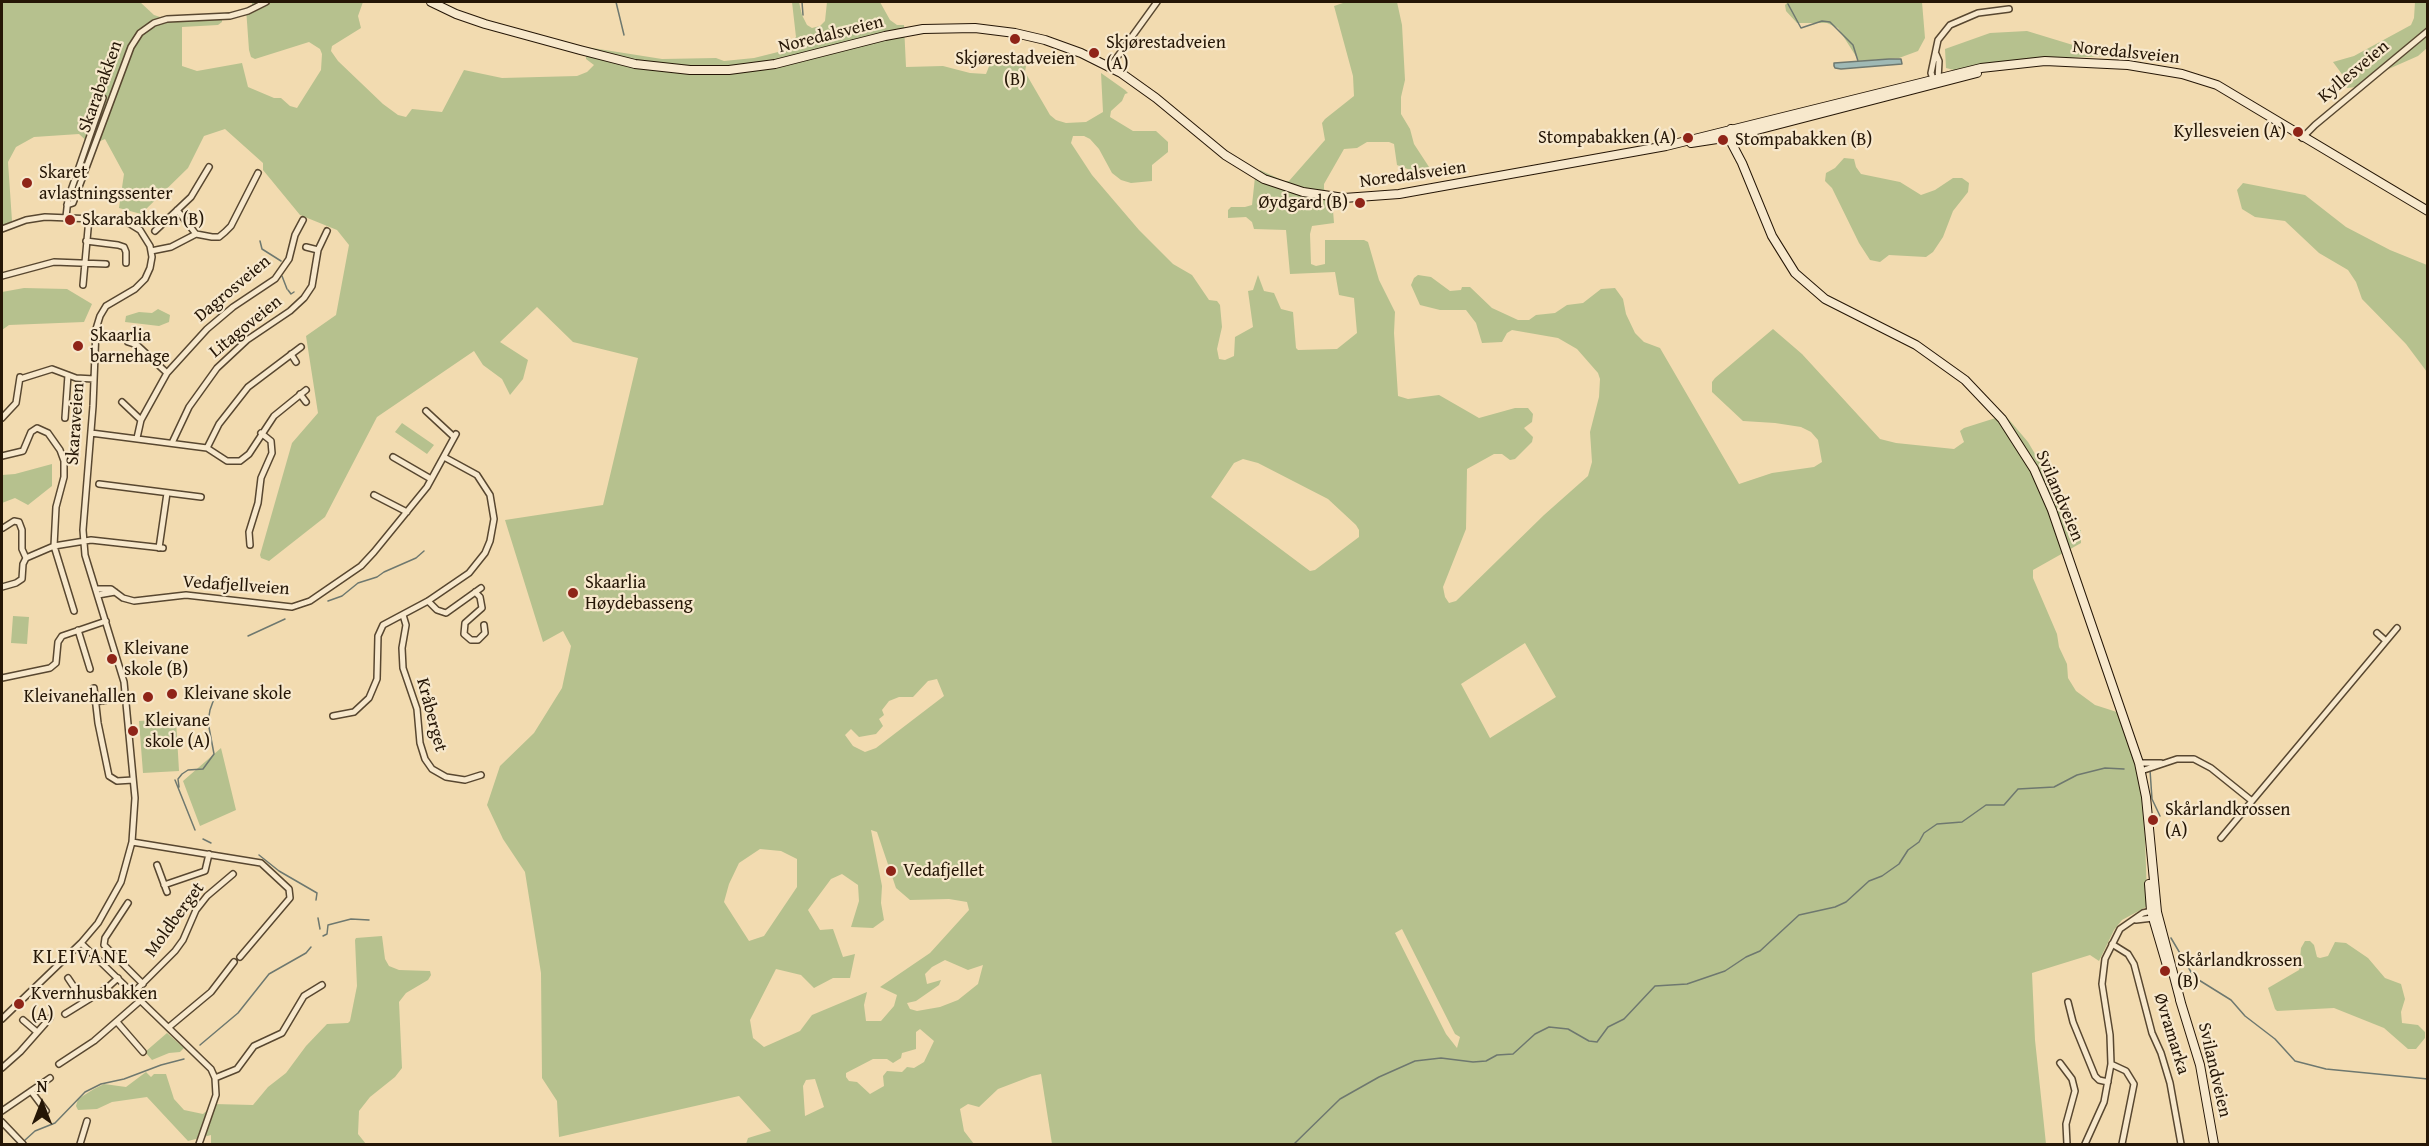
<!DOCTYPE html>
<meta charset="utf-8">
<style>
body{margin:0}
#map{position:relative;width:2429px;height:1146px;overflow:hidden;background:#f2dbb0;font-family:"Gentium Book Plus",serif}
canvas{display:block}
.frame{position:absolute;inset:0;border:3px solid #251606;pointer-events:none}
.north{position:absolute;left:12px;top:1074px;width:60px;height:60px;-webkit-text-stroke:4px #f7e8cc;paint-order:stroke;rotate:0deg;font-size:16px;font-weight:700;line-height:24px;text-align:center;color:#251606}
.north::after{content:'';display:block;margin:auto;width:21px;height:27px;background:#251606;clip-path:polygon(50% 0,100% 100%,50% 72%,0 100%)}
</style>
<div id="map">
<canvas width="2429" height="1146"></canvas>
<div class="frame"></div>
<div class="north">N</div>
</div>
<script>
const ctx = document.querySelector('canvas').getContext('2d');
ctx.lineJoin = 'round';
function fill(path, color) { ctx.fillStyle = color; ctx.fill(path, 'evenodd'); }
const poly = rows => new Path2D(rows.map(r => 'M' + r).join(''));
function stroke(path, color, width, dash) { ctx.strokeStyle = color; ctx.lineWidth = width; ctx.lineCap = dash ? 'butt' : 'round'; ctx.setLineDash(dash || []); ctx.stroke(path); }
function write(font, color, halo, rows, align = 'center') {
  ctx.font = font + ' "Gentium Book Plus",serif'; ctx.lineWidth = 4.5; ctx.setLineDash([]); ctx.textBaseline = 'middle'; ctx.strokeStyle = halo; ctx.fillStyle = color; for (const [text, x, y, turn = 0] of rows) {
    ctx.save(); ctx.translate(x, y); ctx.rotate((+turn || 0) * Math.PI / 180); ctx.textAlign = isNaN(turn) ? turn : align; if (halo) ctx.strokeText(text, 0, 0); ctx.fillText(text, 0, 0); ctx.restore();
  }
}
fill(poly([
 [2,2,140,2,154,15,160,17,195,14,222,17,222,22,218,25,182,27,182,66,197,71,242,63,248,87,274,98,281,98,290,106,297,108,321,70,322,54,320,49,309,42,255,59,251,57,249,50,246,8,252,5,252,2,363,2,358,16,361,28,332,46,331,51,338,61,383,104,398,115,406,117,412,109,442,112,464,70,502,78,577,76,587,72,594,65,586,59,586,47,662,59,716,58,724,61,754,58,778,52,796,37,792,2,799,2,802,15,807,25,812,28,820,26,825,21,827,2,880,2,890,20,897,25,904,25,906,67,943,66,970,73,986,74,992,59,996,56,1011,57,1026,66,1025,72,1050,115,1056,120,1066,123,1086,122,1103,112,1101,73,1125,90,1128,93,1125,94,1122,101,1111,111,1110,117,1133,131,1156,131,1168,142,1168,152,1152,165,1152,181,1131,183,1121,180,1112,173,1099,149,1090,139,1084,136,1073,136,1071,143,1092,175,1139,230,1173,264,1192,275,1209,300,1217,301,1220,305,1222,327,1217,349,1219,359,1225,360,1234,356,1235,337,1253,327,1248,291,1253,290,1258,275,1264,291,1274,293,1281,309,1293,312,1296,348,1298,350,1337,349,1357,333,1354,298,1339,295,1335,272,1290,274,1286,230,1254,229,1252,222,1246,217,1228,218,1228,210,1231,207,1245,207,1252,205,1255,177,1260,170,1284,181,1289,181,1325,140,1322,123,1325,119,1354,96,1353,76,1334,6,1346,2,1397,2,1402,25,1405,80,1401,97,1401,114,1410,129,1414,144,1429,167,1429,174,1423,175,1397,165,1394,144,1389,142,1367,142,1357,148,1344,149,1324,184,1324,189,1332,198,1334,223,1312,226,1310,234,1311,264,1316,266,1325,264,1325,240,1364,240,1368,242,1379,280,1395,312,1394,333,1398,396,1408,399,1439,395,1479,418,1515,408,1528,408,1533,414,1532,422,1524,428,1533,437,1532,442,1515,459,1510,460,1502,454,1494,454,1467,469,1466,529,1443,587,1445,597,1449,603,1456,601,1544,515,1588,476,1592,462,1590,432,1599,397,1600,379,1598,373,1577,349,1558,338,1512,330,1507,333,1502,342,1482,343,1476,323,1466,310,1440,310,1420,305,1411,285,1414,278,1418,275,1431,277,1450,291,1461,290,1462,287,1470,287,1492,308,1518,320,1529,320,1536,315,1555,313,1567,305,1583,303,1601,289,1615,288,1623,299,1626,314,1635,333,1644,342,1660,348,1739,484,1772,473,1814,467,1822,462,1818,440,1811,432,1801,427,1775,423,1743,421,1712,392,1712,382,1715,378,1773,329,1802,354,1880,439,1896,443,1954,449,1964,442,1960,431,1964,428,2005,415,2028,442,2048,476,2067,531,2081,530,2081,543,2033,570,2033,578,2057,634,2059,647,2067,664,2068,678,2076,691,2095,705,2120,713,2136,760,2144,811,2147,896,2146,907,2122,920,2114,930,2099,961,2090,955,2032,973,2035,1040,2046,1144,1052,1144,1041,1074,1032,1076,998,1089,979,1107,968,1104,960,1109,964,1131,974,1144,746,1144,748,1138,771,1131,739,1096,559,1137,557,1101,542,1078,541,973,525,872,503,839,487,805,500,766,534,733,562,688,571,646,563,631,543,642,505,520,603,505,638,358,573,342,537,307,500,342,528,360,523,379,510,395,502,379,483,365,474,351,377,417,325,517,269,561,261,558,260,555,292,443,318,413,306,336,336,315,349,245,337,230,300,215,263,170,263,163,225,129,204,136,188,168,141,214,119,208,124,174,105,139,91,145,79,134,34,137,16,147,8,162,12,221,2,226],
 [1243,459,1258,463,1328,499,1356,525,1359,530,1359,537,1315,570,1310,571,1211,497,1234,463],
 [1525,643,1556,697,1490,738,1461,684],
 [937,679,944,696,876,748,865,752,853,746,845,735,851,729,859,737,876,734,883,726,879,719,884,715,882,710,889,701,899,697,913,697,928,681],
 [871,830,877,832,896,888,910,900,949,899,967,902,969,910,930,953,880,987,897,995,894,1006,881,1021,866,1021,864,1005,867,992,812,1015,800,1031,764,1047,753,1038,750,1020,776,969,801,975,814,988,833,978,850,978,855,954,843,957,833,929,820,930,808,910,831,879,842,874,858,885,859,901,851,927,873,928,884,920,881,903,882,886],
 [760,849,781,851,797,859,797,887,764,936,749,941,724,902,729,884,739,863],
 [1402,929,1455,1034,1460,1037,1457,1048,1446,1034,1395,933],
 [945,960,968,970,983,965,978,984,958,1000,940,1007,917,1011,910,1009,907,1003,916,1001,939,985,941,980,927,984,925,974,932,967],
 [920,1029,934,1041,924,1062,914,1068,907,1067,902,1072,887,1071,883,1076,884,1086,870,1094,857,1082,849,1081,846,1077,846,1073,873,1059,887,1059,893,1063,901,1058,902,1053,916,1049,916,1032],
 [815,1079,824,1107,805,1116,803,1086,806,1080],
 [1788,2,1922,2,1925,38,1918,51,1899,58,1859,61,1838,28,1827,23,1797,23,1786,11,1785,5],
 [2415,2,2427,2,2427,48,2418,56,2384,71,2366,86,2347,88,2344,77,2333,62,2354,56,2411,25,2414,18],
 [2027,31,2109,56,2040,59,1974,69,1954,70,1946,68,1945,49,1990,33],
 [1844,158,1854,159,1856,167,1861,174,1900,182,1921,195,1935,190,1953,178,1962,178,1969,183,1968,192,1953,211,1943,237,1933,252,1926,257,1889,255,1880,262,1870,260,1859,243,1832,188,1825,181,1826,173,1835,168],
 [2243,183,2305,195,2346,227,2390,250,2427,265,2427,372,2406,344,2362,299,2356,282,2348,270,2319,253,2285,221,2255,217,2242,209,2237,190],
 [24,288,67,289,92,304,84,322,9,325,2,330,2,292],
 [158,309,170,315,169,322,159,326,125,322,126,316,139,312,152,313],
 [402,423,434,445,427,454,395,432],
 [52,464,52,486,28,505,15,498,2,503,2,475,15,474],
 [13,616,29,617,27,644,11,643],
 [176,719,179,771,143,773,139,721],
 [221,748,236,810,200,826,183,781],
 [382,936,385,959,389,966,399,970,430,971,431,975,428,980,406,993,399,1002,402,1068,395,1077,370,1097,359,1111,358,1134,366,1144,211,1144,211,1135,188,1141,147,1097,112,1102,97,1109,78,1110,76,1106,78,1099,94,1089,104,1084,126,1087,146,1072,151,1077,154,1074,166,1074,174,1099,184,1110,203,1114,214,1104,253,1105,268,1087,286,1073,306,1046,327,1024,348,1023,350,1021,357,986,355,940,356,938],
 [2305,941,2310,941,2314,945,2317,957,2320,958,2328,956,2335,942,2346,943,2368,958,2385,978,2401,984,2405,999,2401,1012,2402,1023,2418,1025,2425,1032,2425,1038,2416,1049,2408,1049,2384,1028,2334,1008,2277,1011,2275,1009,2268,988,2299,970,2301,948],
 [167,1033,184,1048,180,1052,169,1053,152,1060,145,1052]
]), '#b6c18e');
const water = poly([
 [1889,59,1901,59,1902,64,1841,69,1835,68,1834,66,1834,63,1889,59]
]);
fill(water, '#9fb9b5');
stroke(water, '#6e786f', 1.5);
stroke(poly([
 [616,2,624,35],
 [802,2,803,15],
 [1788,4,1801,28,1822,21,1830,22,1853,45,1858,61],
 [260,241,262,249,281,261],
 [282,276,287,289],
 [288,290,291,294,294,292],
 [328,601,342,596,358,583,377,577,384,572,416,558,424,551],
 [248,636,285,619],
 [2150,770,2152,799,2160,816],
 [175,780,195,830],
 [179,787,178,779,182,774,188,770,203,769,214,754,208,722,210,710,215,696],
 [203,839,211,843],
 [259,855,279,871,317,893,316,900],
 [318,918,320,929],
 [323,936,327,934,328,925,351,919,369,920],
 [2171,938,2194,977,2231,1000,2245,1016,2275,1039,2295,1061,2326,1069,2428,1079],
 [200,1045,238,1013,269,974,306,953,311,947],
 [24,1141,35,1131,55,1123,85,1092,101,1084,124,1079,161,1065,184,1059],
 [1294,1144,1340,1099,1379,1077,1415,1061,1441,1058,1473,1062,1486,1061,1497,1055,1513,1054,1535,1034,1549,1027,1568,1029,1589,1041,1597,1042,1608,1027,1624,1019,1655,986,1687,984,1725,971,1746,957,1760,951,1799,915,1835,907,1846,902,1869,881,1882,876,1899,864,1908,850,1919,842,1924,833,1937,824,1962,822,1986,805,2004,805,2018,789,2054,787,2077,775,2105,768,2124,769]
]), '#6e786f', 1.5);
const street = poly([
 [1936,54,1939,61,1938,80],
 [1110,67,1157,2],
 [1934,81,1931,73,1938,40,1950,25,1978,13,2009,9],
 [2302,138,2315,125,2428,31],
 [67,205,73,203,131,47,140,33,154,23,167,19,230,16,248,11,266,2],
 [66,217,68,199,103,98],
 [2,229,26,220,45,217,118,220,127,222,140,230,150,246,152,257,150,268,145,279,135,289,106,306,100,316,96,329,93,406,83,530,85,555,124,682,135,798,132,842,121,882,98,923,81,943,2,1019],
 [155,231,191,197,209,167],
 [196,234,212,237,219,237,225,232,231,226,258,173],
 [86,241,118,245,124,247,126,252,126,263],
 [306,247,318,250],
 [151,251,171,247,196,234,177,210],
 [2,276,54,262,106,264],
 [83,285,89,218],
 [128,342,137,345,167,373],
 [291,354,296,362],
 [20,379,52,369,76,378,94,379],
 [300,394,306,402],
 [122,402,141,420],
 [426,411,454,437],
 [2,418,16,403,20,377],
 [65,418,68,375],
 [91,433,207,448,227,461,240,461,249,454,274,416,306,390],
 [137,438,141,420,167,373,207,329,233,307,275,279,289,259,295,235,303,220],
 [172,443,189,407,217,368,247,340,290,311,304,298,312,286,318,250,327,231],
 [207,448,219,424,248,387,301,347],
 [2,456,23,451,31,432,37,428,48,433,60,450,64,461,64,477,56,507,54,546,74,611],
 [393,457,431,479],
 [99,484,201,497],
 [374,495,407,512],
 [3,528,14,521,19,522,22,530,22,549,26,558],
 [250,545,249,532,258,503,261,478,272,453,271,441,261,433],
 [159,548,167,493],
 [2,587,16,583,22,579,23,564,26,558,54,546,91,540,163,548],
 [96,589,111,589,123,598,134,601,186,595,292,607,310,601,361,566,374,552,427,487,456,434],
 [475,592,480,597,482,608,465,623,464,634,471,640,478,640,485,633,484,625],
 [98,595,115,592],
 [428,601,437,610,446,613,481,588],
 [403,615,406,625,402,648,403,668,417,709,420,743,425,759,432,769,446,777,465,780,481,775],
 [78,630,90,669],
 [2377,633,2386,641],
 [2,678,50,668,56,663,58,642,62,636,106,621],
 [94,688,98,723,109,776,117,781,133,780],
 [95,702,107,700],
 [333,716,354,712,369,698,377,679,378,636,383,625,428,601,469,573,485,553,490,541,494,519,490,495,477,475,444,457],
 [2139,763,2161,763],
 [2141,771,2177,759,2194,759,2211,768,2252,801],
 [2221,838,2397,628],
 [132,842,261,863,289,889,290,898,240,957],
 [157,865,167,892],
 [164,885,205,871,209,854],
 [128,903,105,938,104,945,143,984],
 [2136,920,2153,918,2155,915],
 [81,943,211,1069,215,1078,216,1095,199,1144],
 [2112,944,2128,954,2134,964,2152,1033,2161,1053,2170,1083,2181,1144],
 [68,978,84,1002],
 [133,993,175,951,183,940,196,910,207,896,233,874],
 [2068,1002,2073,1022,2095,1076,2099,1080,2108,1082],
 [65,1014,107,988,118,978],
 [23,1020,37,1032],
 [117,1022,143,1052],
 [169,1027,211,992,234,962],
 [2060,1063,2072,1079,2075,1091,2066,1124,2067,1144],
 [59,1064,94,1041,141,1000],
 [2111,1064,2126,1071,2134,1084,2122,1144],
 [2,1068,20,1052,50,1018],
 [215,1078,237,1069,254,1046,282,1033,304,996,322,985],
 [31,1091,46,1111],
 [2,1111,50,1078],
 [2,1122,23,1144],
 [80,1144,87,1121],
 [2085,1144,2104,1102,2111,1064,2110,1035,2102,984,2105,959,2120,929,2143,913,2152,911]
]);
const secondary = poly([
 [431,2,456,14,485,24,580,50,635,64,690,70,729,70,775,64,885,36,923,29,975,28,1015,33,1045,40,1081,53,1121,73,1156,98,1225,155,1264,179,1303,192,1344,198,1399,194,1666,146,1981,68,2045,61,2128,65,2182,74,2217,85,2428,211],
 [1731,129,1730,137,1732,144,1742,163,1772,236,1795,273,1825,299,1916,345,1965,380,2002,419,2034,469,2052,510,2139,763,2146,797,2157,912,2181,1003],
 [1691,143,1730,137,1977,73],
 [2149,884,2151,911,2168,969],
 [2180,1000,2200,1065,2214,1144]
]);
stroke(street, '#584730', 8);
stroke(secondary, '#251606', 10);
stroke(street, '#f7e8cc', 5);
stroke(secondary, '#f7e8cc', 8);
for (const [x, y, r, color] of [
 [1015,39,6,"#8f2418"],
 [1094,53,6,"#8f2418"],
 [2298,132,6,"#8f2418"],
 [1688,138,6,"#8f2418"],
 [1723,140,6,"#8f2418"],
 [27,183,6,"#8f2418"],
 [1360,203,6,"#8f2418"],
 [70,220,6,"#8f2418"],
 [78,346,6,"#8f2418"],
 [573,593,6,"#8f2418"],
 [112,659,6,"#8f2418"],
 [172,694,6,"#8f2418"],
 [148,697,6,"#8f2418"],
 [133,731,6,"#8f2418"],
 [2153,820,6,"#8f2418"],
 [891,871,6,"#8f2418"],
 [2165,971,6,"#8f2418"],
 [19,1004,6,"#8f2418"]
]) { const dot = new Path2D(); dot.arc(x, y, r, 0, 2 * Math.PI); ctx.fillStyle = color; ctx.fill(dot); stroke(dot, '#f7e8cc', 2); }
write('18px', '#251606', '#f7e8cc', [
 ["Noredalsveien",831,35,-14],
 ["Noredalsveien",2126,53,6],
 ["Kyllesveien",2354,72,-40],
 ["Skarabakken",101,87,-70],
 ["Noredalsveien",1413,175,-8],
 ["Dagrosveien",233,289,-40],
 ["Litagoveien",246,327,-39],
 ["Skaraveien",76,424,-86],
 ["Svilandveien",2059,496,67],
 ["Vedafjellveien",236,586,4],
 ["Kråberget",431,715,75],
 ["Moldberget",175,920,-54],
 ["Øvramarka",2171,1034,73],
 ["Svilandveien",2214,1070,77]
]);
write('18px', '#251606', '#f7e8cc', [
 ["Skjørestadveien",1106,43],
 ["(A)",1106,64],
 ["Skjørestadveien",1015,59,"center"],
 ["(B)",1015,80,"center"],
 ["Kyllesveien (A)",2286,132,"right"],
 ["Stompabakken (A)",1676,138,"right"],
 ["Stompabakken (B)",1735,140],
 ["Skaret",39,173],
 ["avlastningssenter",39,194],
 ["Øydgard (B)",1348,203,"right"],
 ["Skarabakken (B)",82,220],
 ["Skaarlia",90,336],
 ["barnehage",90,357],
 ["Skaarlia",585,583],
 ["Høydebasseng",585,604],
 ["Kleivane",124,649],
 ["skole (B)",124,670],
 ["Kleivane skole",184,694],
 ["Kleivanehallen",136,697,"right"],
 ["Kleivane",145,721],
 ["skole (A)",145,742],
 ["Skårlandkrossen",2165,810],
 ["(A)",2165,831],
 ["Vedafjellet",903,871],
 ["Skårlandkrossen",2177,961],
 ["(B)",2177,982],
 ["Kvernhusbakken",31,994],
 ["(A)",31,1015]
], 'left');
ctx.letterSpacing = '1.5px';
write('20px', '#251606', '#f7e8cc', [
 ["KLEIVANE",81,958]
]);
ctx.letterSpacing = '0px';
</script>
